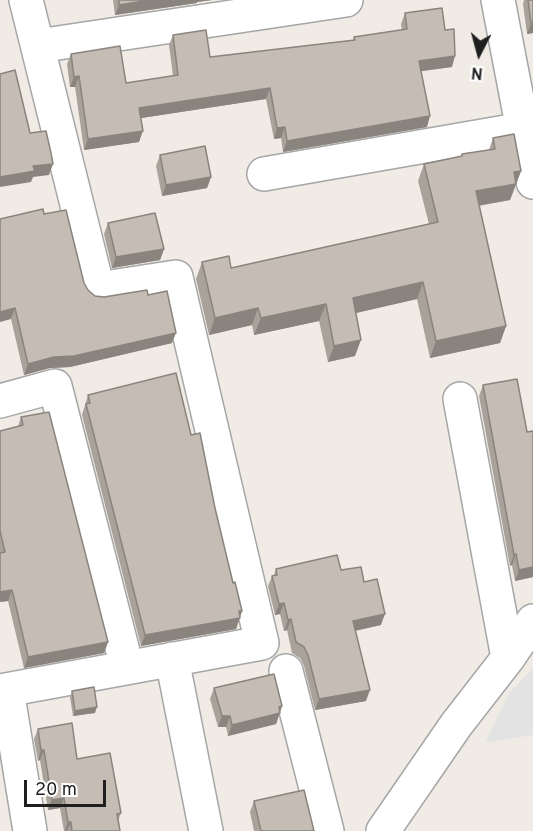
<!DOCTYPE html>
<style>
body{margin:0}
#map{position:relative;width:533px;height:831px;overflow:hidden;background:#f0ece5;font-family:Overpass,sans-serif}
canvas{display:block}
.north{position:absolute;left:449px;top:24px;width:60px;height:60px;-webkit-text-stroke:4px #fff;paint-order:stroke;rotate:186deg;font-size:16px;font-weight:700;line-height:24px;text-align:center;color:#1f1f1f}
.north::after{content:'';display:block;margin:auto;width:21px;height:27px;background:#1f1f1f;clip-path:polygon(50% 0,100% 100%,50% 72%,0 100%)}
.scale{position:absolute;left:24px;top:780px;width:82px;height:27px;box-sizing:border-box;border:3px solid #1f1f1f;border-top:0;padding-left:8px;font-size:18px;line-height:21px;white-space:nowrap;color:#1f1f1f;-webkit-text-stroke:4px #fff;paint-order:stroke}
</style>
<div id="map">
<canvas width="533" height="831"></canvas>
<div class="north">N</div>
<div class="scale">20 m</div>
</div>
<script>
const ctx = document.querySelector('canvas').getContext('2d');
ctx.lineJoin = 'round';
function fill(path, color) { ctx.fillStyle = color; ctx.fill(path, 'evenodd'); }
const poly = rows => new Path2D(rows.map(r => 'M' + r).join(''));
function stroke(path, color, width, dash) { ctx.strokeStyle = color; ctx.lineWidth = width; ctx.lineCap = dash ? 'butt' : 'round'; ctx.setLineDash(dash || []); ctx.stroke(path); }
fill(poly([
 [533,668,533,735,485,743,509,693]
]), '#e3e3e3');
const minor = poly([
 [498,0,533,182],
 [38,46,346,0],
 [264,174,523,129],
 [460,399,508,658],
 [0,401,55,386,127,667],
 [172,659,206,831],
 [286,671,327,831],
 [7,690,30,831],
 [0,691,262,643,176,277,98,289,26,0],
 [383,831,456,725,508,658,533,621]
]);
stroke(minor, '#a6a6a6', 36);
stroke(minor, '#fff', 33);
fill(poly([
 [113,0,212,0,197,2,197,3,115,15],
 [524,0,533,0,533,33,527,34,523,4],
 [405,13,452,67,421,71,427,127,283,152,281,138,274,139,266,99,141,118,139,142,84,150,75,87,70,87,67,64,71,54,126,83,173,76,169,45,173,35,210,57,353,40,354,37,402,30,401,24],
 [493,138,521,171,510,200,479,206,506,326,500,343,430,358,417,299,356,313,355,356,328,362,319,321,254,335,252,325,209,335,196,279,202,262,231,268,429,224,418,181,424,164,461,156,462,154,489,150],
 [160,155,211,177,207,188,162,196,156,166],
 [44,214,88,290,95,296,104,297,148,295,172,343,70,367,50,368,24,375,11,319],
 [108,223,164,249,160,260,112,268,104,234],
 [483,385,533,577,515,581,512,565,510,566,479,396],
 [88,395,191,435,215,508,233,583,242,611,236,629,141,646,82,415],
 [21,417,108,642,104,653,24,668,8,601,0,602,0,431,18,427],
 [276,569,341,570,364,582,381,625,355,631,366,701,315,710,304,666,300,658,292,653,287,630,284,631,280,614,275,615,268,586,272,576,274,575],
 [214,688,282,706,276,724,228,736,226,727,218,727,210,699],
 [72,691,95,713,73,716,70,697],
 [38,729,77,759,121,813,118,821,120,831,64,831,60,808,48,810,40,760,38,761,34,739],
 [254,801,314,831,254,831,250,812]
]), '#a9a29b');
fill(poly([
 [150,0,212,0,197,2,197,3,115,15,119,5],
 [531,23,533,23,533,33,527,34],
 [455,56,452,67,415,72,419,61],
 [79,76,75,87,70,87,74,77],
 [270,88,266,99,135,119,139,108],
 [430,116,427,127,283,152,287,141],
 [285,127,281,138,274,139,277,128],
 [143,131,139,142,84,150,88,139],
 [53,164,49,175,33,177,31,182,0,187,0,177,33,166],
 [521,171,510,200,469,207,476,191,514,172],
 [211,177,207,188,162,196,166,185],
 [164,249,160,260,112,268,116,257],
 [423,282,417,299,347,315,353,298],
 [326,304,319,321,254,335,261,318],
 [15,308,11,319,0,322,0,312],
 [258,308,252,325,209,335,215,318],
 [506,326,500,343,430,358,436,341],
 [176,333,172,343,70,367,50,368,24,375,28,364,54,357],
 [361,340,355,356,328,362,334,346],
 [516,554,512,565,510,566,514,555],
 [533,567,533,577,515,581,519,570],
 [12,590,8,601,0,602,0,592],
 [284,603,280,614,275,615,279,604],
 [242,611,236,629,141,646,145,635],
 [385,614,381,625,349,632,353,621],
 [291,619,287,630,284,631,288,620],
 [108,642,104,653,24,668,28,657],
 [370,690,366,701,315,710,319,699],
 [282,706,276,724,228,736,232,725],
 [97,707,95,713,73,716,75,711],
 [222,716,230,716,226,727,218,727],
 [41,750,44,750,40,760,38,761],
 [64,798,60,808,48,810,52,800],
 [68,822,71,822,67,831,65,831]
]), '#8a847e');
const building = poly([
 [119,0,150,0,119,5,119,0],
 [528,0,533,0,533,23,531,23,528,0],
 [442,8,445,30,454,29,455,56,419,61,430,116,287,141,285,127,277,128,270,88,139,108,143,131,88,139,79,76,74,77,71,54,120,46,126,83,178,75,173,35,206,30,210,57,355,40,354,37,407,29,405,13,442,8],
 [15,70,30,133,46,131,51,153,53,164,33,166,35,171,0,177,0,74,15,70],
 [514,134,521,171,514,172,516,184,476,191,506,326,436,341,423,282,353,298,361,340,334,346,326,304,261,318,258,308,215,318,202,262,229,256,231,268,438,222,424,164,462,156,462,154,495,149,493,138,514,134],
 [205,146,211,177,166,185,160,155,205,146],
 [43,209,44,214,66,210,84,283,88,290,95,296,104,297,147,290,148,295,167,291,176,333,74,356,54,357,28,364,15,308,0,312,0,219,43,209],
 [155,213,164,249,116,257,108,223,155,213],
 [176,373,191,435,200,433,215,508,233,583,235,582,242,611,239,611,240,618,145,635,86,404,90,403,88,395,176,373],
 [517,379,527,432,533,431,533,567,519,570,516,554,514,555,483,385,517,379],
 [49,412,108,642,28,657,12,590,0,592,0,553,5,552,0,531,0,431,23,425,21,417,49,412],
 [337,555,341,570,361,567,364,582,377,579,385,614,353,621,370,690,319,699,308,655,304,647,296,642,291,619,288,620,284,603,279,604,272,576,277,575,276,569,337,555],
 [274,674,282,706,279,707,280,713,232,725,230,716,222,716,214,688,274,674],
 [94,687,97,707,75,711,72,691,94,687],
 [72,723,77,759,110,753,121,813,117,814,120,831,72,831,71,822,68,822,64,798,52,800,44,750,41,750,38,729,72,723],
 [304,790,314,831,261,831,254,801,304,790]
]);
fill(building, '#c5bcb4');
stroke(building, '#8a847e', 1.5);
</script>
